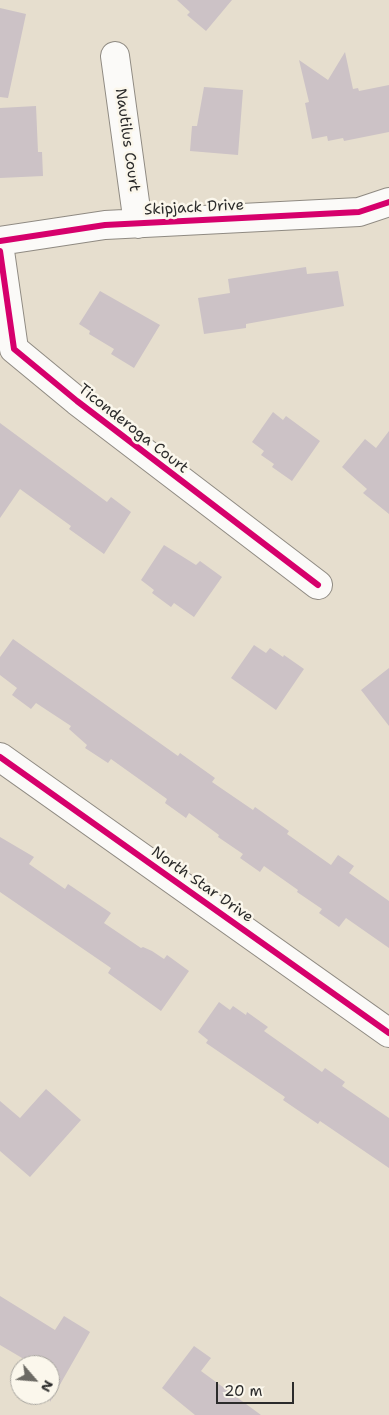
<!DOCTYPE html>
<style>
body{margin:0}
#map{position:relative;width:389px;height:1415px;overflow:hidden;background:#e6dece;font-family:"Shantell Sans",sans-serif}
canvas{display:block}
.north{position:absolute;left:10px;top:1355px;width:50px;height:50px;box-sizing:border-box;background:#fbf7ec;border:1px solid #a8a59f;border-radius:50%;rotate:117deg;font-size:14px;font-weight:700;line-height:20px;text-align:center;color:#2b2b2b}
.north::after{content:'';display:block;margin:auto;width:18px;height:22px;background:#6c6a64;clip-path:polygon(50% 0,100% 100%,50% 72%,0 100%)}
.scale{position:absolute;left:216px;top:1382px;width:78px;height:22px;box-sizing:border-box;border:2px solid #2b2b2b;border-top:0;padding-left:6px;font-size:15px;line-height:18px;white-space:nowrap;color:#2b2b2b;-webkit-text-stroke:4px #fbf7ec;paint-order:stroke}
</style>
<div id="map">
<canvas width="389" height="1415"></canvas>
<div class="north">N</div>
<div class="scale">20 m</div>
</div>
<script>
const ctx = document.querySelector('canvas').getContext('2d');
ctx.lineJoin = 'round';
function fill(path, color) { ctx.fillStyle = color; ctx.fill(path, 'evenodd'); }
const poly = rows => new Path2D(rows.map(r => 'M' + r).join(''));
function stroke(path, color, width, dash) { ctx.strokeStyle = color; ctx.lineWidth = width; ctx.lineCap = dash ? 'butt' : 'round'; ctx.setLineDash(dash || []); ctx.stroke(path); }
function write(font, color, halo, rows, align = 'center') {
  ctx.font = font + ' "Shantell Sans",sans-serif'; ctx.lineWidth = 5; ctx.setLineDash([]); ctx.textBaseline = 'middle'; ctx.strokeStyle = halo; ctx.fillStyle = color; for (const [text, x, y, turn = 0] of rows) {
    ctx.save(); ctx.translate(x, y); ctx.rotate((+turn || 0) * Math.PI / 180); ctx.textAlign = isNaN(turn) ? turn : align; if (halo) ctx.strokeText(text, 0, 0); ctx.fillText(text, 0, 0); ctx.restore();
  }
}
fill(poly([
 [177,0,232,0,206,31,187,15,190,12],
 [0,8,26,14,8,98,0,97],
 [345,52,353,89,358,88,359,91,389,85,389,132,344,141,343,138,328,141,327,136,312,139,305,103,309,102,299,60,328,80],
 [204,87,243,90,238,155,190,151,192,126,197,126],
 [36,106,38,152,42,152,43,176,0,178,0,108],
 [306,267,307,274,338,271,344,306,246,324,246,328,204,334,198,298,230,293,228,279],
 [100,291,160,325,134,368,111,354,114,349,89,334,90,331,79,324],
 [273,412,283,420,286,416,320,441,292,481,272,467,274,464,261,455,264,451,252,442],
 [0,423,107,502,111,497,131,512,104,554,69,529,71,526,20,489,0,518],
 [389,431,389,514,363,493,367,489,342,467,365,439,376,448],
 [164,545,196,565,200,561,222,577,194,617,174,603,171,607,152,593,154,590,141,580],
 [13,639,178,756,180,753,215,778,212,782,253,810,255,807,289,831,287,834,331,865,338,855,354,866,349,873,389,901,389,948,346,918,339,927,319,913,322,909,297,892,298,890,264,866,260,872,240,858,243,854,218,837,219,835,189,813,186,818,165,803,167,799,111,759,108,763,85,748,87,745,69,729,71,726,36,703,31,709,12,695,17,688,0,675,0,657],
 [254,645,266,653,270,648,283,657,284,655,304,669,276,710,231,678],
 [389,668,389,726,361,690],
 [0,837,34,857,29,864,65,889,68,884,111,913,104,923,141,948,143,947,152,951,164,959,167,955,189,971,161,1011,108,973,111,968,0,892],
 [219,1002,230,1010,233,1006,246,1015,247,1012,268,1027,264,1031,322,1072,325,1068,345,1082,342,1086,389,1118,389,1168,320,1121,318,1124,283,1100,285,1097,206,1043,208,1040,198,1032],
 [46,1089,81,1120,30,1177,0,1151,0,1101,20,1118],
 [0,1296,55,1330,64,1316,90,1332,50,1402,50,1365,34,1365,0,1345],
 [194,1346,211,1358,201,1371,261,1415,195,1415,162,1388]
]), '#ccc2c6');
const minor = poly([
 [115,56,138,224],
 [0,241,105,225,359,212,389,202],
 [0,251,14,349,77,401,318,585],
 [0,757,389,1033]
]);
stroke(minor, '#8f8a82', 30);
stroke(minor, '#fbfaf8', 28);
stroke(poly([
 [0,241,105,225,359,212,389,202],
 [0,251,14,349,77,401,318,585],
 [0,757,389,1033]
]), '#d6006c', 6);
write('15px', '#2b2b2b', '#fbf7ec', [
 ["Nautilus Court",127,140,82],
 ["Skipjack Drive",194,208,-3],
 ["Ticonderoga Court",133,429,38],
 ["North Star Drive",202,885,35]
]);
</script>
